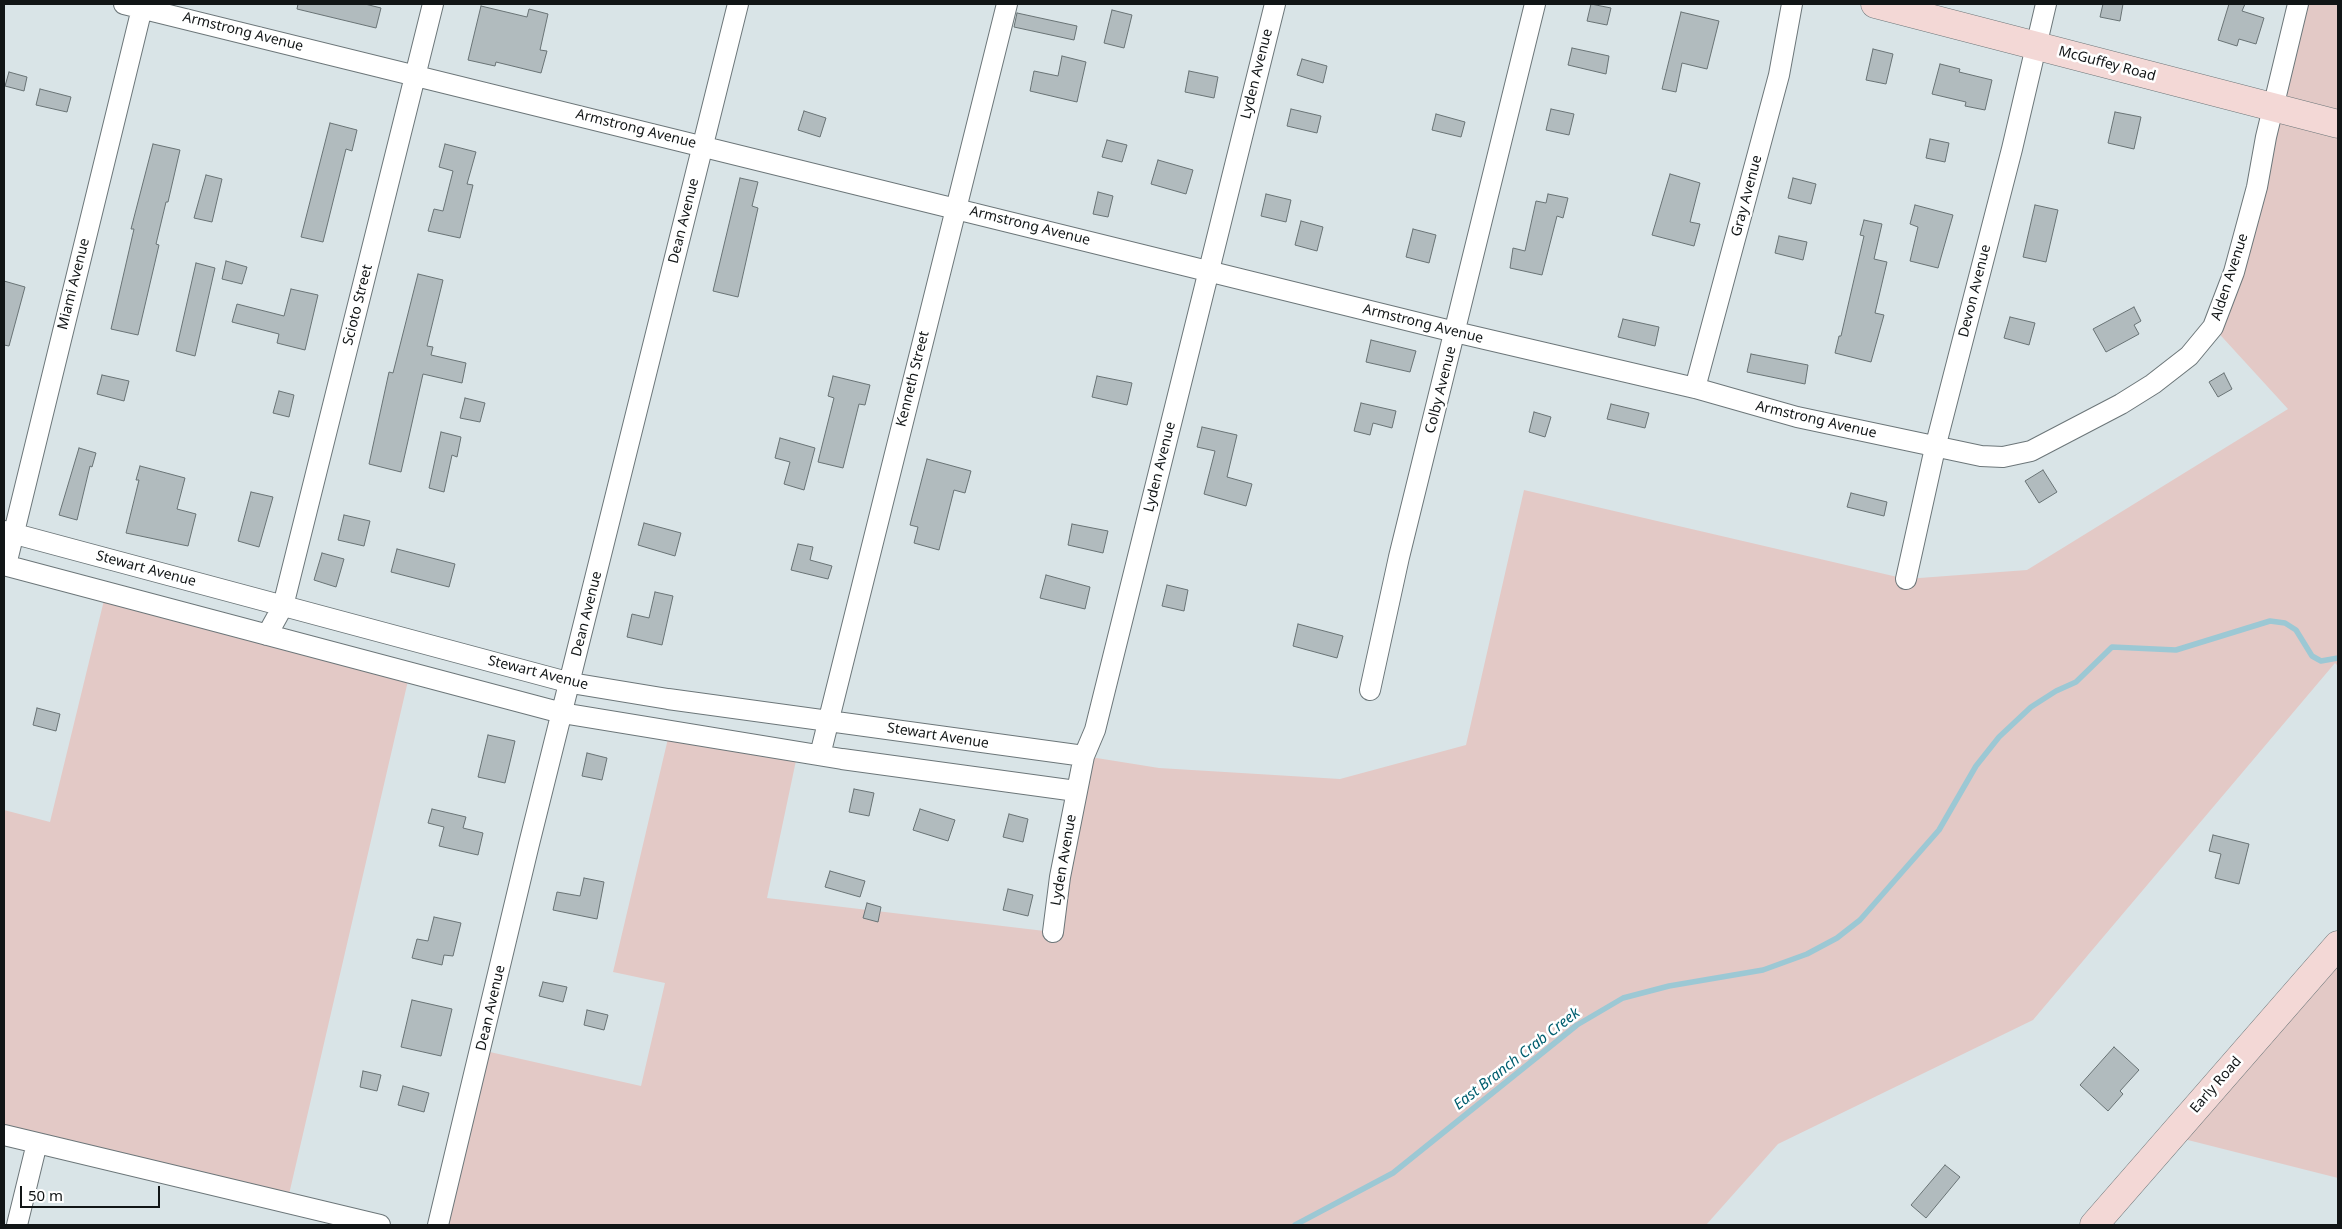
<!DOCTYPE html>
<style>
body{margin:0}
#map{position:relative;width:2342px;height:1229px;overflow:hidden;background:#d9e4e7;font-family:"Noto Sans",sans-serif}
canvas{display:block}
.frame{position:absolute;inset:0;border:5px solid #111516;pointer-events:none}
.scale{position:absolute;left:20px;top:1186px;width:140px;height:22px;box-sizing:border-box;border:2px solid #111516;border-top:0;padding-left:6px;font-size:15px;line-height:18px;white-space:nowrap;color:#111516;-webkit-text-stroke:4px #fff;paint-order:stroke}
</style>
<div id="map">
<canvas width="2342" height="1229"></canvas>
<div class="frame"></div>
<div class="scale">50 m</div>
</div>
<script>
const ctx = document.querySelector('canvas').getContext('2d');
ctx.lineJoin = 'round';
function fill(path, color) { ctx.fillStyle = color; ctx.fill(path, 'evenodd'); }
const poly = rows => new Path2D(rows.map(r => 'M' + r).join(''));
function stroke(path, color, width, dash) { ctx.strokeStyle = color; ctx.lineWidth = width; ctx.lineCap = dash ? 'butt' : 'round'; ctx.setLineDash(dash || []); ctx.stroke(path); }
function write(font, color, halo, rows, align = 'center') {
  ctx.font = font + ' "Noto Sans",sans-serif'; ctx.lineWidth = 5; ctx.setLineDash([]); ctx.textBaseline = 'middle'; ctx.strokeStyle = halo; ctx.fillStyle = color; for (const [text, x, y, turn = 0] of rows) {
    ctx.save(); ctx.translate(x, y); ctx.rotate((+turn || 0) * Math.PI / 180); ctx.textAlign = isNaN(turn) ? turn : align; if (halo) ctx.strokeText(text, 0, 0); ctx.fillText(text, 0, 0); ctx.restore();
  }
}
fill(poly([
 [2298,4,2338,4,2338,666,2335,663,2033,1020,1778,1144,1706,1225,438,1225,481,1050,641,1086,665,983,613,972,670,730,798,751,767,898,1053,932,1084,756,1159,768,1340,779,1466,745,1524,490,1906,579,2027,570,2288,409,2213,327],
 [106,592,410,672,287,1203,4,1135,4,810,50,822],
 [2338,945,2338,1178,2172,1136]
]), '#e3c9c6');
stroke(poly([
 [1295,1225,1393,1173,1577,1025,1623,998,1669,986,1763,970,1807,954,1837,938,1860,920,1939,830,1976,766,1999,737,2031,707,2056,691,2076,682,2112,647,2176,650,2270,621,2285,623,2296,630,2312,656,2321,661,2338,658]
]), '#9cc8d4', 5.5);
const building = poly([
 [298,4,365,4,381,8,376,28,297,9,298,4],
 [1591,4,1611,8,1607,25,1587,21,1591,4],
 [2103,4,2123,4,2120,21,2100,17,2103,4],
 [2229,4,2245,4,2242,11,2264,18,2256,44,2239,39,2237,46,2218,40,2229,4],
 [481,6,527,17,529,9,548,14,540,50,547,51,541,73,496,62,495,66,468,60,481,6],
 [1112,10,1132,15,1124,48,1104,43,1112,10],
 [1681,12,1719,21,1707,69,1682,63,1676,92,1662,89,1681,12],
 [1017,13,1077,26,1074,40,1014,27,1017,13],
 [1572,48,1609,56,1606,74,1568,65,1572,48],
 [1873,49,1893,54,1886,84,1866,80,1873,49],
 [1062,56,1086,62,1077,102,1030,91,1034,71,1058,76,1062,56],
 [1302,59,1327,66,1323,83,1297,75,1302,59],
 [1940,64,1960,69,1959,72,1992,80,1985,110,1965,106,1966,102,1932,94,1940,64],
 [1189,71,1218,77,1214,98,1185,92,1189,71],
 [9,72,27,77,24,91,5,86,9,72],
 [40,89,71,97,67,112,36,105,40,89],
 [1291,109,1321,116,1317,133,1287,126,1291,109],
 [1551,109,1574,114,1569,135,1546,130,1551,109],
 [804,111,826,118,820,137,798,130,804,111],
 [2115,112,2141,117,2134,149,2108,143,2115,112],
 [1436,114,1465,122,1461,137,1432,130,1436,114],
 [330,123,357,130,352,151,346,149,323,242,301,237,330,123],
 [1930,139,1949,143,1945,162,1926,158,1930,139],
 [1107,140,1127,145,1122,162,1102,157,1107,140],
 [153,144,180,150,168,202,166,202,156,244,159,245,138,335,111,329,134,229,131,229,153,144],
 [445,144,476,152,467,184,473,185,460,238,428,231,434,209,443,211,453,171,439,167,445,144],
 [1158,160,1193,170,1186,194,1151,184,1158,160],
 [1670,174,1700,183,1690,222,1700,224,1694,246,1652,235,1670,174],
 [206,175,222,179,212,222,194,218,206,175],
 [740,178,758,182,752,206,758,208,738,297,713,291,740,178],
 [1793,178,1816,184,1811,204,1788,198,1793,178],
 [1098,192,1113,196,1108,217,1093,214,1098,192],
 [1266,194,1291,200,1286,222,1261,216,1266,194],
 [1548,194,1568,198,1563,218,1557,216,1542,275,1510,268,1513,248,1525,251,1536,201,1546,203,1548,194],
 [1915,205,1953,215,1938,268,1910,261,1918,227,1910,224,1915,205],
 [2035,205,2058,210,2046,262,2023,257,2035,205],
 [1864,220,1882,224,1874,259,1887,262,1875,313,1884,315,1871,362,1835,353,1839,336,1841,336,1864,236,1860,235,1864,220],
 [1301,221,1323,227,1317,251,1295,245,1301,221],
 [1413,229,1436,235,1429,263,1406,257,1413,229],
 [1779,236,1807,242,1803,260,1775,253,1779,236],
 [226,261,247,267,242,284,222,279,226,261],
 [196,263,215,268,195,356,176,351,196,263],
 [418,274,443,280,427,346,433,347,431,355,466,363,462,383,423,374,401,472,369,464,389,372,393,373,418,274],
 [4,281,25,287,9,346,4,345,4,281],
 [291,289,318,295,305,350,277,343,279,334,232,322,237,304,284,316,291,289],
 [2134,307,2141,321,2134,325,2139,334,2106,352,2093,329,2134,307],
 [2010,317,2035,323,2029,345,2004,338,2010,317],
 [1623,319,1659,327,1655,346,1618,337,1623,319],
 [1371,340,1416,351,1410,372,1366,362,1371,340],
 [1751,354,1808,365,1805,384,1747,372,1751,354],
 [2224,373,2232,389,2218,397,2209,382,2224,373],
 [102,375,129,381,124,401,97,394,102,375],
 [833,376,870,385,865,405,859,404,843,468,818,462,834,398,828,396,833,376],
 [1097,376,1132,383,1127,405,1092,397,1097,376],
 [279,391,294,395,289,417,273,413,279,391],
 [465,398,485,403,480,422,460,418,465,398],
 [1361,403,1396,411,1392,428,1373,423,1370,435,1354,431,1361,403],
 [1611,404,1649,413,1645,428,1607,419,1611,404],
 [1534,412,1551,417,1545,437,1529,432,1534,412],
 [1202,427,1237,435,1227,477,1252,484,1246,506,1204,494,1215,451,1197,447,1202,427],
 [441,432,461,437,457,457,452,455,444,492,429,488,441,432],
 [780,438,815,448,804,490,784,484,790,462,775,458,780,438],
 [79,448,96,453,92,467,90,466,77,520,59,515,79,448],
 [927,459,971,471,965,493,954,490,939,550,914,543,918,527,910,525,927,459],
 [140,466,185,478,177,509,196,514,188,546,126,533,139,480,136,480,140,466],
 [2043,470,2057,492,2039,503,2025,481,2043,470],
 [251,492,273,497,259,547,238,541,251,492],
 [1851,493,1887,502,1884,516,1847,507,1851,493],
 [344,515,370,521,364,546,338,540,344,515],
 [644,523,681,533,675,556,638,545,644,523],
 [1072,524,1108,531,1103,553,1068,545,1072,524],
 [798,544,813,547,810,560,832,566,828,579,791,570,798,544],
 [397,549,455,564,449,587,391,572,397,549],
 [322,553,344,559,336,587,314,580,322,553],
 [1046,575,1090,587,1085,609,1040,598,1046,575],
 [1167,585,1188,590,1184,611,1162,606,1167,585],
 [655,592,673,596,662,645,627,637,632,614,649,618,655,592],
 [1298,624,1343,636,1337,658,1293,646,1298,624],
 [37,708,60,714,56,731,33,725,37,708],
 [488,735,515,741,505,783,478,777,488,735],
 [587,753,607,758,602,780,582,776,587,753],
 [854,789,874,793,869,816,849,812,854,789],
 [432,809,466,817,463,828,483,833,478,855,439,846,444,827,428,823,432,809],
 [920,809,955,820,948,841,913,830,920,809],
 [1009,814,1028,819,1023,842,1003,837,1009,814],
 [2213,835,2249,844,2239,884,2215,878,2221,854,2209,851,2213,835],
 [830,871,865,881,860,897,825,887,830,871],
 [584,878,604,882,597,919,553,910,557,892,580,896,584,878],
 [1008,889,1033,895,1028,916,1003,910,1008,889],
 [867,903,881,907,878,922,863,918,867,903],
 [434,917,461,923,453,956,444,955,442,965,412,958,417,939,428,941,434,917],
 [543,982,567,987,563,1002,539,996,543,982],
 [412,1000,452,1009,441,1056,401,1047,412,1000],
 [587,1010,608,1015,604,1030,584,1025,587,1010],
 [2114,1047,2139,1070,2120,1091,2123,1094,2108,1111,2080,1085,2114,1047],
 [363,1071,381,1075,377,1091,360,1087,363,1071],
 [403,1086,429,1093,424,1112,398,1105,403,1086],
 [1945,1165,1960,1177,1926,1218,1911,1205,1945,1165]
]);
fill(building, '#b1bbbe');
stroke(building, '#697375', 1);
const street = poly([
 [124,4,1455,332,1695,388,1797,417,1981,456,2003,457,2031,451,2121,404,2153,384,2189,356,2213,327,2234,272,2257,187,2266,137,2298,4],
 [1695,388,1779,75,1792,4],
 [4,531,571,683,668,699,1084,756],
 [4,565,562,713,842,759,1076,791],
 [6,565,143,4],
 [1906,579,1935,448,2012,149,2046,4],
 [267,635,283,606,433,4],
 [1370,690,1399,557,1535,4],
 [820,755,1007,4],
 [1053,932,1060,877,1084,756,1095,730,1275,4],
 [4,1135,380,1225],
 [17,1225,37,1143],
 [438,1225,529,844,738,4]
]);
const secondary = poly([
 [1875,4,2338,124],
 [2094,1225,2338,945]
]);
stroke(street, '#6c7679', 22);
stroke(secondary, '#6c7679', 29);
stroke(street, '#fff', 20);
stroke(secondary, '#f3d8d6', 28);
write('14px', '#111516', '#fff', [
 ["Armstrong Avenue",243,32,14],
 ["McGuffey Road",2107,64,15],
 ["Lyden Avenue",1257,74,-76],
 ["Armstrong Avenue",636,129,14],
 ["Gray Avenue",1747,196,-75],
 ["Dean Avenue",684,221,-76],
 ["Armstrong Avenue",1030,226,14],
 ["Alden Avenue",2230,277,-72],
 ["Miami Avenue",74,284,-76],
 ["Devon Avenue",1975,291,-76],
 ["Scioto Street",358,305,-76],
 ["Armstrong Avenue",1423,324,14],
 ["Kenneth Street",913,379,-76],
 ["Colby Avenue",1441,390,-76],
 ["Armstrong Avenue",1816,420,13],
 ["Lyden Avenue",1160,467,-76],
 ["Stewart Avenue",146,569,15],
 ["Dean Avenue",587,614,-76],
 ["Stewart Avenue",538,673,14],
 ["Stewart Avenue",938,736,9],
 ["Lyden Avenue",1064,860,-80],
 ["Dean Avenue",491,1008,-77],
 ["Early Road",2216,1085,-49]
]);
write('italic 15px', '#005e6f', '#fff', [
 ["East Branch Crab Creek",1517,1059,-38]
]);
</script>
